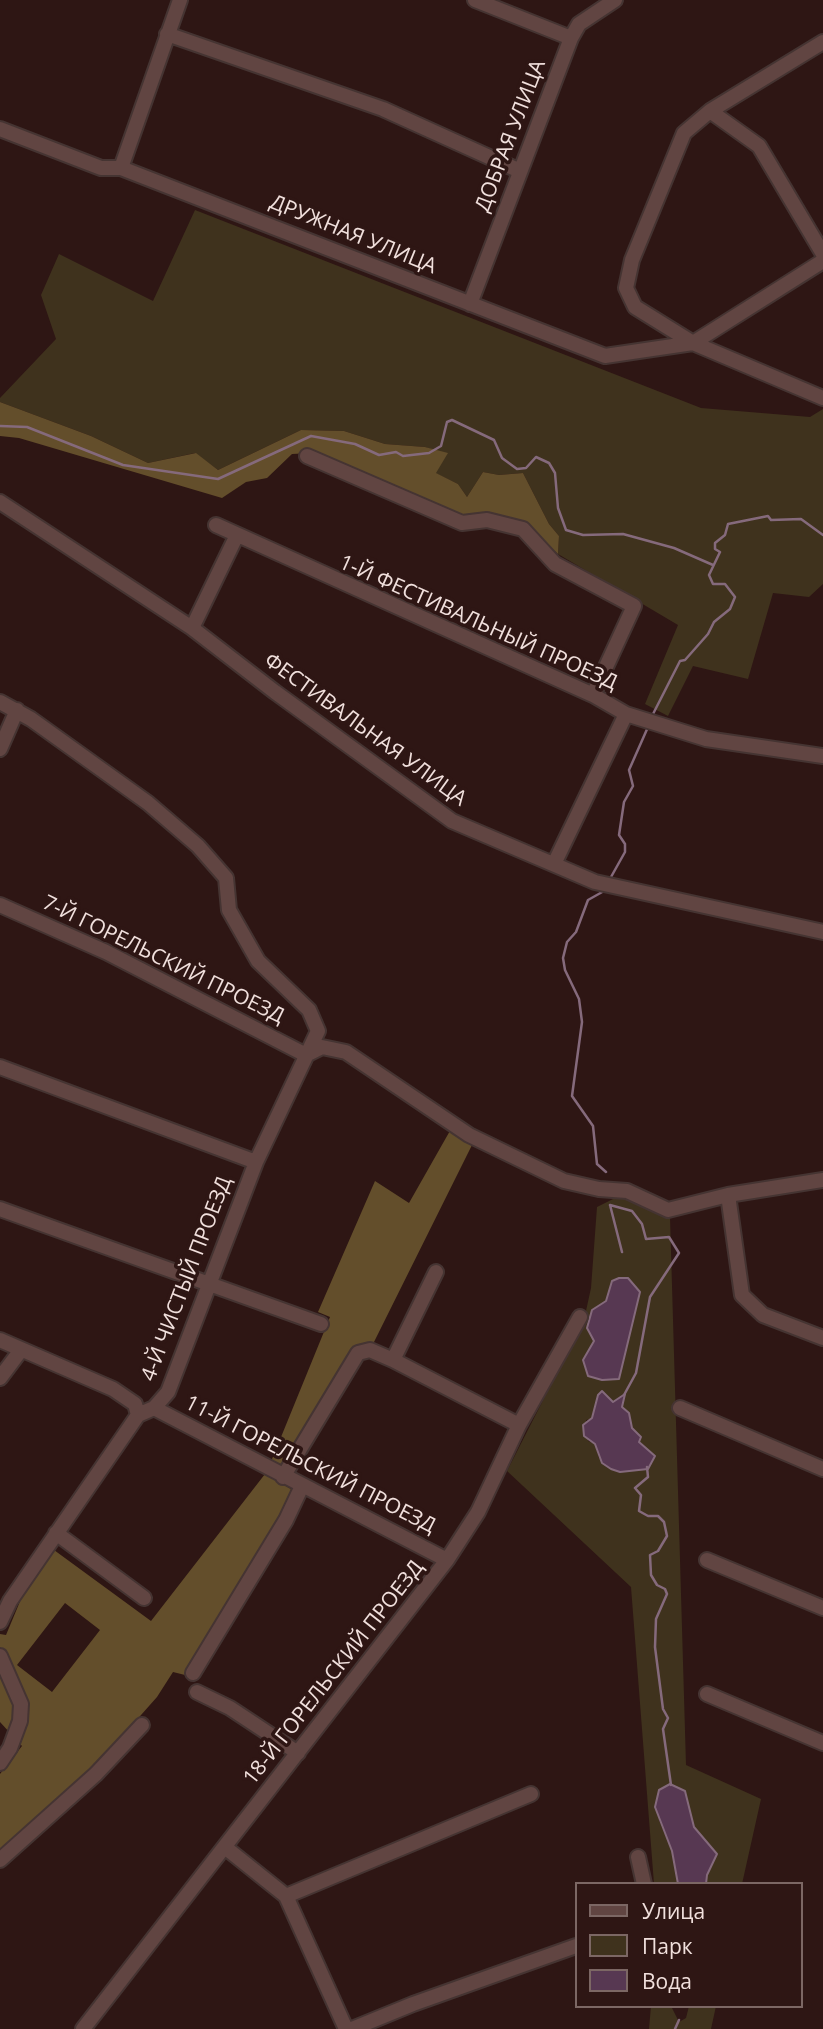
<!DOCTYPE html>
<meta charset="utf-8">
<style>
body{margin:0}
#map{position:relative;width:823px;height:2029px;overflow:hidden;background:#2e1614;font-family:"Open Sans",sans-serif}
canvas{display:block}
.legend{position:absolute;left:575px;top:1882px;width:228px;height:126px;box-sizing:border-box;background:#2e1614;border:2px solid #7c6764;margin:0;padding:9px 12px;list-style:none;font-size:21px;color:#f1e0dd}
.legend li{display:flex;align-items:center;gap:14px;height:35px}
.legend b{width:35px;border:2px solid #7c6764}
</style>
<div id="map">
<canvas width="823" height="2029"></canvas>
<ul class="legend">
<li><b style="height:9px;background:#614542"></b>Улица</li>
<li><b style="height:19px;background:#3f321d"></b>Парк</li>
<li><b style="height:19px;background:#573852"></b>Вода</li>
</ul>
</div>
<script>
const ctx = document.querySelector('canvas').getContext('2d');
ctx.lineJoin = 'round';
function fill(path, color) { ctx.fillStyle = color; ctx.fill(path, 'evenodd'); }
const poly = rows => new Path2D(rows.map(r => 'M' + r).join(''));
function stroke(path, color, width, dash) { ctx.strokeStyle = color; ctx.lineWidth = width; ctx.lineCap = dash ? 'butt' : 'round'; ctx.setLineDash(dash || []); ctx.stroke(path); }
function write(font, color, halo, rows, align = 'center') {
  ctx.font = font + ' "Open Sans",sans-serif'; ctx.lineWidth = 7; ctx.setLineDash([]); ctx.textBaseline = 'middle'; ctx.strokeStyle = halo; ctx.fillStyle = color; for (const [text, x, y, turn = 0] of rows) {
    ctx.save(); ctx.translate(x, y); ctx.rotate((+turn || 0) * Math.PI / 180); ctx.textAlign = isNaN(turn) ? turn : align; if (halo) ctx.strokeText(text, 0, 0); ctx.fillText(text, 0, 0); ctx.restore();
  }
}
fill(poly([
 [195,210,701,408,810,417,823,409,823,584,809,597,773,593,748,679,693,666,668,716,645,704,678,625,558,554,559,536,549,524,523,473,499,475,483,472,467,497,458,484,435,473,447,454,425,447,385,444,344,431,301,430,218,470,195,453,148,463,91,436,0,402,0,398,56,339,41,295,59,254,153,301],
 [617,1197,629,1197,670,1217,686,1765,761,1799,742,1884,706,1884,707,1875,717,1853,694,1827,685,1791,659,1820,672,1851,678,1884,654,1884,631,1587,507,1471,584,1320,591,1288,597,1207],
 [603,1392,612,1402,624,1394,622,1407,629,1413,632,1428,641,1437,631,1469,626,1471,599,1458,595,1444,588,1441,586,1420,592,1419,598,1395],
 [651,2006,671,2006,679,2022,686,2018,689,2006,716,2006,711,2029,649,2029]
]), '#3f321d');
fill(poly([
 [0,402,91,436,148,463,196,453,218,470,301,430,344,431,385,444,425,447,448,453,436,473,458,484,467,497,483,472,499,475,523,473,549,524,559,536,558,554,527,526,466,516,311,453,292,454,267,478,246,482,222,498,19,438,0,436],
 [451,1129,472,1145,373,1344,282,1471,270,1464,330,1317,318,1312,375,1181,409,1203],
 [265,1474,291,1489,283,1518,185,1675,173,1672,157,1697,94,1768,0,1855,0,1774,22,1746,0,1722,0,1634,6,1635,21,1599,54,1550,151,1621],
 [65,1603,100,1630,52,1692,17,1665]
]), '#634e2b');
const water = poly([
 [619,1278,628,1278,640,1292,619,1379,602,1380,588,1376,583,1360,594,1341,587,1328,592,1310,606,1301,612,1281,619,1278],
 [602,1391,613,1402,625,1394,622,1407,629,1413,632,1428,641,1437,639,1442,655,1456,648,1469,620,1472,611,1469,602,1463,595,1444,584,1436,583,1425,592,1418,598,1395,602,1391],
 [670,1784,685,1791,694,1827,717,1854,707,1875,706,1884,678,1884,672,1851,655,1807,659,1790,670,1784]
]);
fill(water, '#573852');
stroke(water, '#856a7c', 2);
stroke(poly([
 [0,426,27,427,123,465,218,479,311,436,355,444,379,455,396,452,403,456,429,453,441,446,447,422,452,420,494,440,502,458,517,469,526,468,536,457,549,463,555,473,558,508,566,530,583,535,623,534,674,548,713,565],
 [652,716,680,661,685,660,708,634,714,622,730,609,735,597,725,584,713,584,709,575,720,552,715,549,715,543,725,535,728,524,768,516,771,520,801,519,823,535],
 [611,877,625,852,625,844,619,835,624,802,633,786,629,770,648,727],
 [604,891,588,900,576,932,567,942,563,958,565,970,579,999,582,1022,572,1096,593,1126,597,1164,606,1172],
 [610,1205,632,1211,642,1224,646,1239,669,1237,679,1253,650,1297,636,1373,624,1395],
 [610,1205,622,1252],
 [647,1467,648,1477,635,1488,641,1495,639,1511,648,1516,658,1516,664,1522,667,1536,658,1551,650,1555,651,1575,657,1585,665,1589,667,1594,656,1619,655,1647,663,1709,668,1718,663,1729,671,1785],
 [675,2029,679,2020]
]), '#856a7c', 2.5);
const minor = poly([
 [475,0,571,38],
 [167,34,383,109,520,171],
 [823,42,710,111,759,146,823,254],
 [0,129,101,168,121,168,605,356,693,343],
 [121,168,180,0],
 [823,261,693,343,823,398],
 [470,304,571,38,579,24,615,0],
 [693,343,635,307,626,288,632,260,684,133,710,111],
 [307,456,462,523,487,520,523,529,555,564,634,606,593,695],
 [0,502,192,628,275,692,452,821,595,882,823,932],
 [216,525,593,695,626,714,706,739,823,756],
 [192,628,237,535],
 [0,702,31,719,148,803,198,846,226,878,229,910,258,961,309,1010,318,1031,256,1162,168,1392,154,1408,138,1415,10,1601,0,1622],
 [0,749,17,710],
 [554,864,626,714],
 [0,905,106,952,306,1055],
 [306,1055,322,1047,346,1052,469,1135,564,1181,599,1189,627,1191,668,1210,728,1195,823,1180],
 [0,1067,256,1162],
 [728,1195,742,1295,763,1315,823,1338],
 [0,1209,321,1324],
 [0,1340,113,1389,135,1404,138,1415],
 [393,1360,519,1425],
 [0,1378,21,1350],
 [154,1408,447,1560],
 [680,1408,823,1469],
 [283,1477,358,1353,370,1350,393,1360,436,1272],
 [56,1533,144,1598],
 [707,1560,823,1608],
 [0,1656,21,1704,20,1721,10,1748,0,1763],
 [193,1673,286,1520,302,1486],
 [197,1692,230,1708,298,1753],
 [707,1694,823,1743],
 [226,1848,286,1896,346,2029],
 [638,1857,644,1884],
 [0,1860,96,1774,142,1725],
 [286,1896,531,1794],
 [83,2029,447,1560,478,1512,519,1425,580,1317],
 [352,2029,413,2004,576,1946]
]);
stroke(minor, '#453432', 18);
stroke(minor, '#614542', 14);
write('21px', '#f1e0dd', '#2e1614', [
 ["ДОБРАЯ УЛИЦА",511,136,-69],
 ["ДРУЖНАЯ УЛИЦА",353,235,22],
 ["1-Й ФЕСТИВАЛЬНЫЙ ПРОЕЗД",478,623,24],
 ["ФЕСТИВАЛЬНАЯ УЛИЦА",365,730,36],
 ["7-Й ГОРЕЛЬСКИЙ ПРОЕЗД",163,960,26],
 ["4-Й ЧИСТЫЙ ПРОЕЗД",187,1279,-69],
 ["11-Й ГОРЕЛЬСКИЙ ПРОЕЗД",310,1465,27],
 ["18-Й ГОРЕЛЬСКИЙ ПРОЕЗД",334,1673,-52]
]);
</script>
